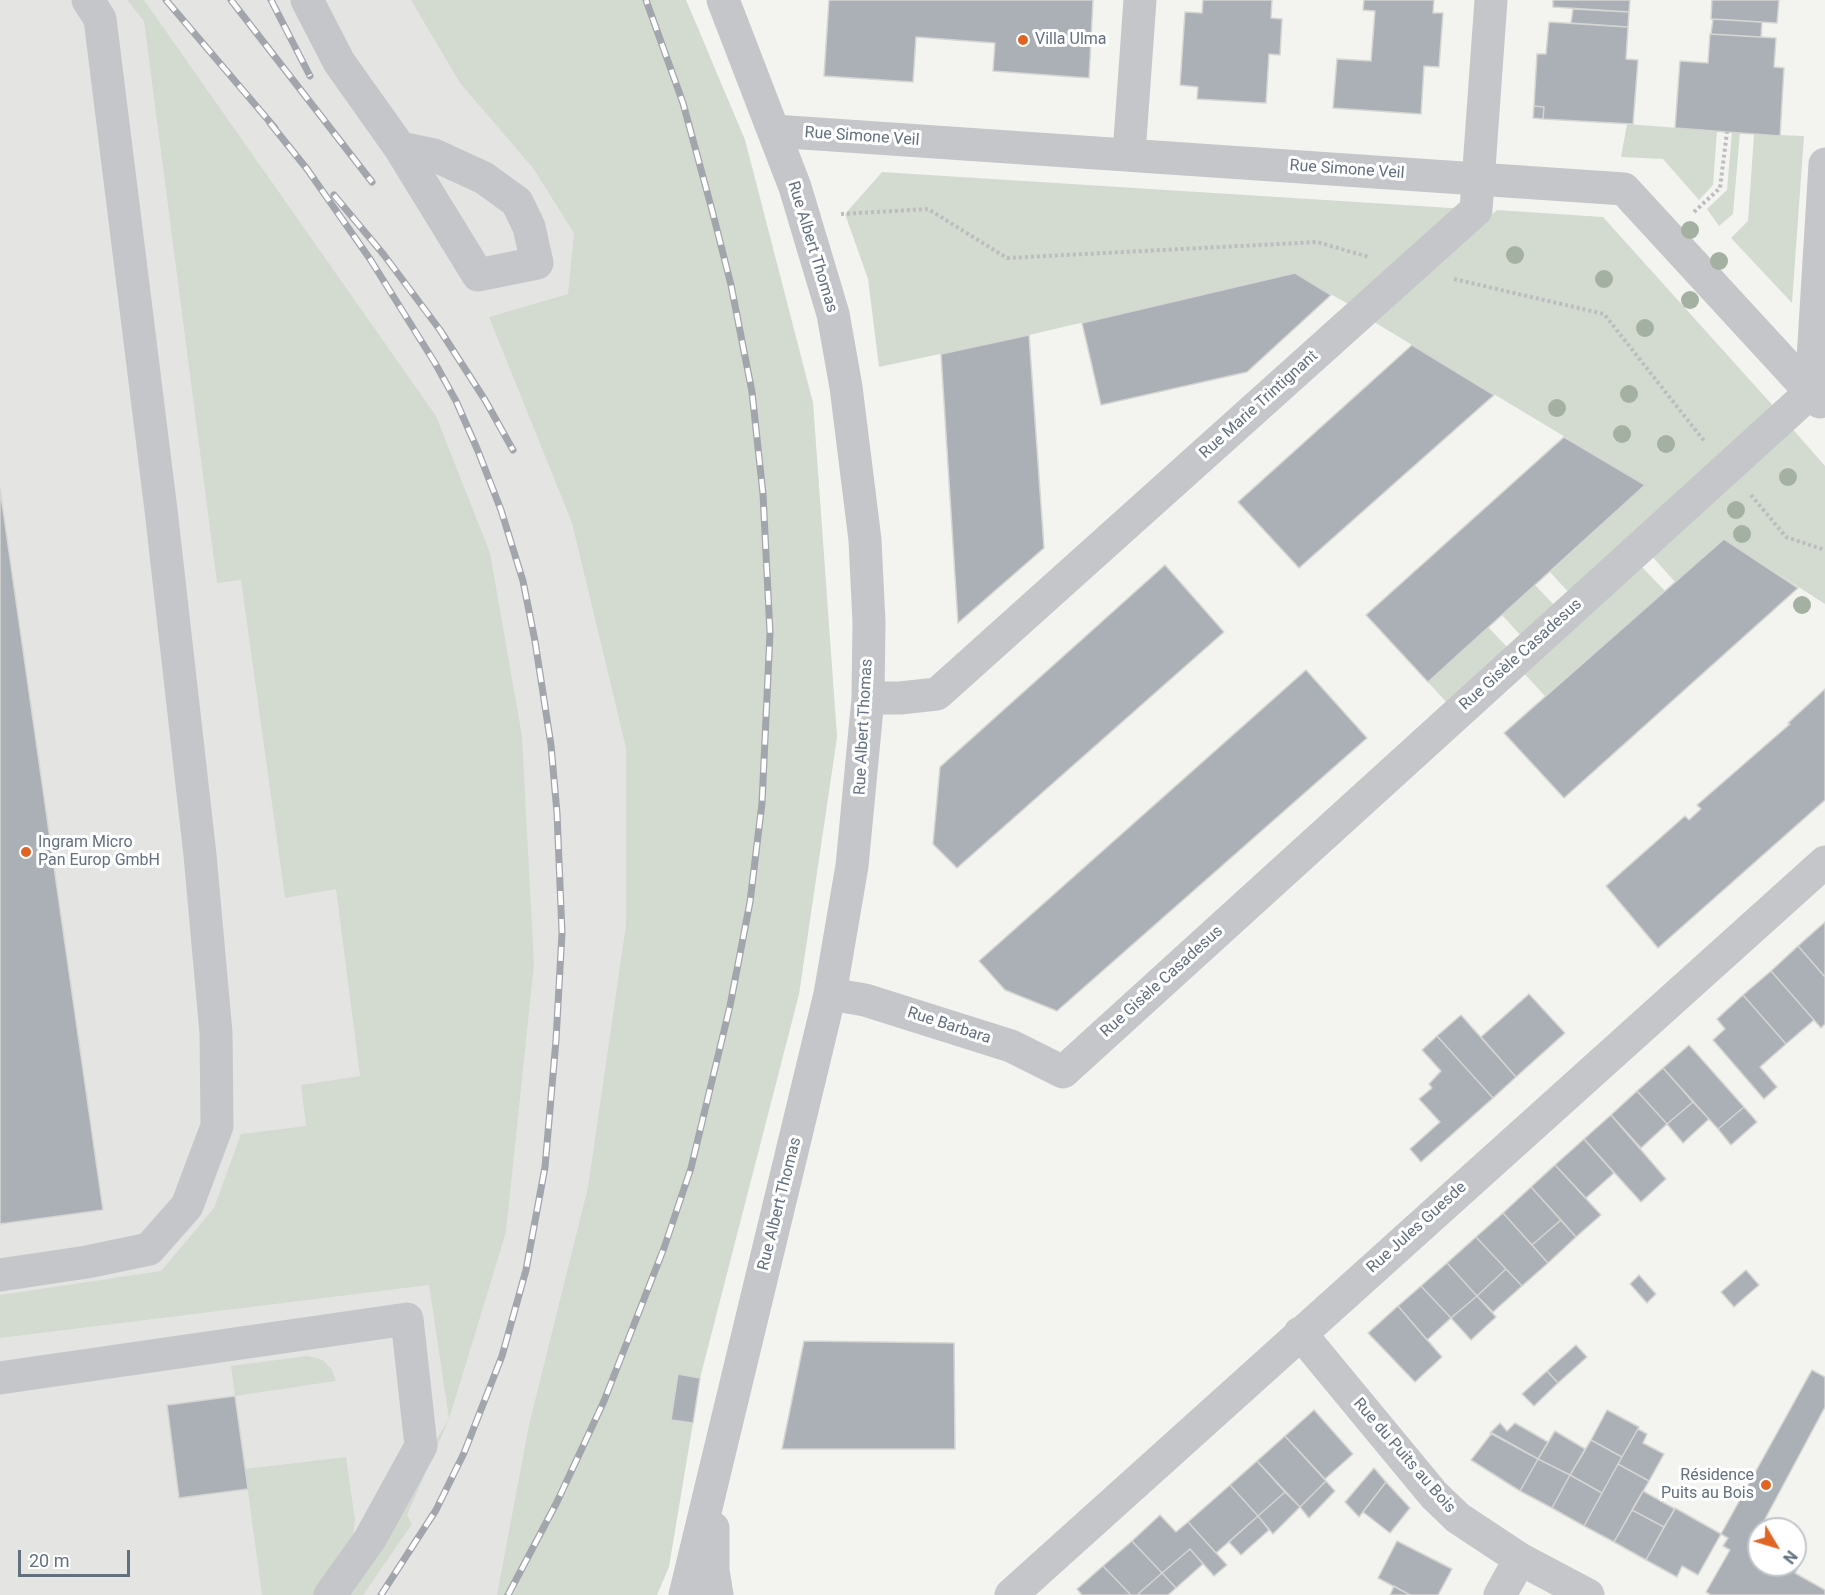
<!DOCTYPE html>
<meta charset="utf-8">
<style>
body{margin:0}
#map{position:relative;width:1825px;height:1595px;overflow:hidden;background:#f3f4f0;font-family:Roboto,sans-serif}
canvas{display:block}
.north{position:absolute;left:1747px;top:1517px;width:60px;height:60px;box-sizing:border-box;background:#fff;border:2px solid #c1c6cc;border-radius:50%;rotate:128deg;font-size:16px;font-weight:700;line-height:24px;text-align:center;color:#637080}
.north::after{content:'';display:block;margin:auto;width:21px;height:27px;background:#e06524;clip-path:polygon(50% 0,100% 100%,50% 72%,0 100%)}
.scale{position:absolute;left:18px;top:1550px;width:112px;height:27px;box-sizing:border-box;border:3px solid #637080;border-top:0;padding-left:8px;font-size:18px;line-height:21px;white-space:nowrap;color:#637080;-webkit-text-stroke:4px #fff;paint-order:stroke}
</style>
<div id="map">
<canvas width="1825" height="1595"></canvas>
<div class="north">N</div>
<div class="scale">20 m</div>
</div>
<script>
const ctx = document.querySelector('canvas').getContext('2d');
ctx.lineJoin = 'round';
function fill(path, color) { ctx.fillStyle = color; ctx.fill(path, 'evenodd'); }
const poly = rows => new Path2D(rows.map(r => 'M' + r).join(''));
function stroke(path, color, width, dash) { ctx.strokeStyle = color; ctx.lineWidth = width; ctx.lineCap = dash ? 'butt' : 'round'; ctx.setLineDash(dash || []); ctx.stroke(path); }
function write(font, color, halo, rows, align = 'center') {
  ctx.font = font + ' Roboto,sans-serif'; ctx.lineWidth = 6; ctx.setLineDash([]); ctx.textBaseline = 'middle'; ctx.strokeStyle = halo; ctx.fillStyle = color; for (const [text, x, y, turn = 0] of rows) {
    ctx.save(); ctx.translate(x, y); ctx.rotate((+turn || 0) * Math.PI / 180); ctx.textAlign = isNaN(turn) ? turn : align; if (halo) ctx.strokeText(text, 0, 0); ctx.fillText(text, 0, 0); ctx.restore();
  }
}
fill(poly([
 [0,0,686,0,745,140,813,403,837,737,799,994,700,1378,693,1423,615,1595,0,1595]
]), '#e4e5e3');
fill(poly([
 [127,0,144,0,436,416,490,553,522,736,534,964,506,1232,449,1419,407,1515,412,1524,363,1595,341,1595,449,1419,429,1285,0,1338,0,1295,161,1271,214,1208,241,1134,306,1126,301,1085,360,1076,336,889,285,898,241,580,217,583,144,21],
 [411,0,686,0,745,140,813,403,837,737,799,994,700,1378,678,1374,671,1419,693,1423,669,1567,657,1595,497,1595,529,1425,588,1187,626,925,626,748,572,523,489,317,568,294,574,233,533,168,460,83],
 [1627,124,1717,131,1713,185,1699,200,1663,159,1621,157],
 [1732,132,1740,133,1733,214,1719,226,1707,209,1727,190],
 [1754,134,1804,136,1792,303,1731,238,1748,221],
 [882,172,1467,209,1355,308,1294,273,1029,335,879,367,868,279,845,214],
 [1497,210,1603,217,1776,409,1571,595,1550,572,1645,485,1374,322],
 [1790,426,1825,466,1825,604,1724,539,1675,582,1650,554],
 [1640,565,1665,591,1545,696,1521,670],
 [1535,585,1557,608,1523,638,1502,615],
 [1488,627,1510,650,1449,705,1428,682],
 [307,1356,323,1360,332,1370,336,1381,235,1396,231,1366],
 [346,1457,355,1520,353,1538,314,1595,262,1595,245,1469]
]), '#d3dbd1');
const building = poly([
 [829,0,1093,0,1089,78,993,71,995,43,916,37,913,82,824,76,829,0],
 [1203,0,1272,0,1271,18,1282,19,1280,55,1269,54,1266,103,1197,99,1198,87,1180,85,1185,12,1202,13,1203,0],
 [1364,0,1434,0,1433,13,1443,13,1439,67,1424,66,1421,114,1333,108,1337,59,1371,61,1375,11,1363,10,1364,0],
 [1553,0,1630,0,1629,12,1553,7,1553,0],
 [1712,0,1779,0,1777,23,1711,19,1712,0],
 [1573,9,1629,12,1628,27,1571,23,1573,9],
 [1713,19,1762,22,1761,37,1711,34,1713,19],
 [1549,22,1628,27,1626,59,1638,60,1633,124,1543,119,1544,107,1534,106,1537,54,1546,54,1549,22],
 [1710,34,1776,38,1774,67,1784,68,1780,136,1675,128,1680,61,1708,63,1710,34],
 [1534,106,1544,107,1543,119,1533,118,1534,106],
 [1295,273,1331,295,1247,372,1101,405,1082,323,1295,273],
 [1029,335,1044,548,958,623,941,354,1029,335],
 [1412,345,1494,395,1299,568,1238,502,1412,345],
 [1564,437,1645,485,1428,682,1366,615,1564,437],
 [0,489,103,1210,0,1224,0,489],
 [1724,539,1798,588,1564,798,1504,733,1724,539],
 [1165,565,1224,632,957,868,933,844,940,767,1165,565],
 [1306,670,1367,738,1057,1011,1005,990,979,961,1306,670],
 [1825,689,1825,800,1658,948,1606,886,1685,816,1689,820,1701,809,1697,805,1790,724,1788,723,1825,689],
 [1825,922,1825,977,1798,946,1825,922],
 [1798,946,1825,977,1825,1024,1821,1028,1771,971,1798,946],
 [1771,971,1814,1020,1786,1044,1743,995,1771,971],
 [1529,994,1565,1033,1516,1077,1481,1037,1529,994],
 [1743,995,1786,1044,1760,1067,1777,1087,1764,1099,1713,1040,1725,1029,1717,1019,1743,995],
 [1461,1015,1516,1077,1493,1098,1437,1036,1461,1015],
 [1437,1036,1493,1098,1421,1162,1410,1149,1440,1122,1419,1099,1432,1088,1429,1084,1441,1071,1422,1050,1437,1036],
 [1689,1045,1744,1107,1718,1129,1663,1068,1689,1045],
 [1663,1068,1693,1102,1667,1124,1637,1091,1663,1068],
 [1637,1091,1667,1124,1641,1148,1611,1115,1637,1091],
 [1693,1102,1709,1119,1683,1143,1667,1124,1693,1102],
 [1744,1107,1757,1122,1731,1145,1718,1129,1744,1107],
 [1611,1115,1666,1179,1641,1202,1584,1139,1611,1115],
 [1584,1139,1614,1173,1586,1198,1555,1165,1584,1139],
 [1555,1165,1601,1215,1576,1237,1531,1187,1555,1165],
 [1531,1187,1561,1220,1532,1245,1503,1213,1531,1187],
 [1503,1213,1548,1263,1522,1286,1476,1237,1503,1213],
 [1561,1220,1576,1237,1548,1263,1532,1245,1561,1220],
 [1476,1237,1506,1269,1477,1296,1447,1263,1476,1237],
 [1447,1263,1477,1296,1451,1318,1421,1286,1447,1263],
 [1506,1269,1522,1286,1493,1312,1477,1296,1506,1269],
 [1746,1270,1759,1285,1734,1307,1721,1292,1746,1270],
 [1639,1275,1656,1294,1647,1303,1630,1284,1639,1275],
 [1421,1286,1451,1318,1427,1340,1398,1306,1421,1286],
 [1477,1296,1496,1317,1471,1340,1451,1318,1477,1296],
 [1398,1306,1442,1357,1415,1382,1368,1333,1398,1306],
 [804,1341,954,1343,955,1449,782,1449,804,1341],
 [1576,1345,1587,1357,1558,1383,1547,1371,1576,1345],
 [1812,1370,1825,1377,1825,1407,1749,1549,1759,1555,1759,1565,1795,1564,1799,1566,1795,1573,1825,1590,1825,1595,1711,1595,1706,1592,1730,1550,1723,1546,1728,1538,1721,1534,1812,1370],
 [1547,1371,1558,1383,1534,1406,1522,1394,1547,1371],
 [678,1374,700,1378,693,1423,671,1420,678,1374],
 [235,1396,248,1489,179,1498,167,1405,235,1396],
 [1314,1410,1353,1454,1325,1479,1285,1436,1314,1410],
 [1607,1410,1639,1427,1622,1457,1591,1440,1607,1410],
 [1500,1423,1507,1431,1515,1423,1548,1442,1538,1459,1490,1433,1500,1423],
 [1638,1429,1647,1434,1643,1443,1664,1454,1649,1481,1618,1464,1638,1429],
 [1555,1431,1585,1449,1570,1475,1538,1459,1555,1431],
 [1492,1433,1538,1459,1520,1491,1471,1460,1492,1433],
 [1285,1436,1326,1481,1300,1507,1257,1461,1285,1436],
 [1591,1440,1622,1457,1602,1493,1570,1475,1591,1440],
 [1538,1459,1570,1475,1552,1508,1520,1491,1538,1459],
 [1257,1461,1285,1492,1258,1516,1230,1485,1257,1461],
 [1618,1464,1649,1481,1614,1542,1584,1526,1618,1464],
 [1374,1468,1386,1482,1359,1517,1345,1502,1374,1468],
 [1570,1475,1602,1493,1584,1526,1552,1508,1570,1475],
 [1326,1481,1335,1491,1309,1518,1300,1507,1326,1481],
 [1386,1482,1410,1508,1390,1533,1363,1512,1386,1482],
 [1230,1485,1258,1516,1216,1553,1188,1522,1230,1485],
 [1643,1491,1675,1509,1664,1527,1632,1510,1643,1491],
 [1285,1492,1300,1507,1273,1534,1258,1516,1285,1492],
 [1675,1508,1721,1534,1698,1575,1682,1566,1677,1577,1646,1560,1675,1508],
 [1632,1510,1664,1527,1646,1560,1614,1542,1632,1510],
 [1160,1515,1176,1532,1188,1522,1227,1565,1214,1576,1190,1549,1162,1573,1132,1541,1160,1515],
 [1258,1516,1269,1530,1241,1555,1229,1542,1258,1516],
 [1132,1541,1162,1573,1137,1595,1131,1595,1103,1566,1132,1541],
 [1397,1541,1452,1569,1438,1595,1410,1595,1378,1578,1397,1541],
 [1190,1549,1203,1564,1176,1588,1162,1573,1190,1549],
 [1103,1566,1131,1595,1082,1595,1077,1589,1103,1566],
 [1162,1573,1176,1588,1168,1595,1137,1595,1162,1573],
 [1394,1586,1410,1595,1390,1595,1394,1586]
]);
fill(building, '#aab0b5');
stroke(building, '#d5d5d3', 1.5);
stroke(poly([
 [1694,212,1720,188,1727,132],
 [841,214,928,209,1007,258,1317,242,1369,257],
 [1454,279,1604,314,1705,442],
 [1751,495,1786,537,1825,550]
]), '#bbbdbf', 4, [3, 3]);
stroke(poly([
 [307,0,339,62,400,148,478,275,537,263,529,227,517,202,484,178,434,155,400,148],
 [774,131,1624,189,1820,402],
 [1129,154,1140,0],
 [868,698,900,698,937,694,1476,210,1491,0],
 [830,994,865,1000,1011,1046,1063,1072,1811,392,1825,164],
 [0,1275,87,1262,149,1249,187,1206,217,1126,216,1033,200,855,161,510,100,19,88,0],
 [1300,1333,1434,1495,1458,1518,1520,1559,1588,1595],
 [0,1378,407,1319,421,1446,370,1539,330,1595],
 [713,1528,713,1570,717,1595],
 [685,1595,830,994,852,866,868,698,869,622,865,540,846,387,833,314,795,187,723,0],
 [1011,1595,1825,862],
 [1500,1595,1520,1559]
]), '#c4c6ca', 33);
const rail = poly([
 [166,0,275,128],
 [231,0,372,182],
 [271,0,310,76],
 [270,123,307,169,370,259,435,363,456,401,478,451,501,510,523,581,535,641,551,745,557,813,562,933,556,1040,545,1167,526,1270,502,1356,464,1453,436,1510,381,1595],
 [334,195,384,255,440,330,485,400,513,450],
 [508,1595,557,1502,604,1401,664,1248,691,1168,730,1006,750,902,762,803,770,633,763,494,752,392,731,285,712,210,683,103,646,0]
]);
stroke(rail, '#a2a6ac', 7);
stroke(rail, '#fff', 4.5, [14]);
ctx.fillStyle = '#a4b0a2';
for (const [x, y] of [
 [1690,230],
 [1515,255],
 [1719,261],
 [1604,279],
 [1690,300],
 [1645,328],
 [1629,394],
 [1557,408],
 [1622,434],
 [1666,444],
 [1788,477],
 [1736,510],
 [1742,534],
 [1802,605]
]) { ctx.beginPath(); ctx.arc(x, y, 9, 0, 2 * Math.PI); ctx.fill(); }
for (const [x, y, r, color] of [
 [1023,40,6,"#e06524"],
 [26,852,6,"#e06524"],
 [1766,1485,6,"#e06524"]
]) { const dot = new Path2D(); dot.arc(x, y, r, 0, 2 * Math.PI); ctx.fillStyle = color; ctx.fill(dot); stroke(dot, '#fff', 2); }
write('16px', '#637080', '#fff', [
 ["Villa Ulma",1035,40],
 ["Ingram Micro",38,843],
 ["Pan Europ GmbH",38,861],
 ["Résidence",1754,1476,"right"],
 ["Puits au Bois",1754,1494,"right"]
], 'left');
write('16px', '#637080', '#fff', [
 ["Rue Simone Veil",862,137,4],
 ["Rue Simone Veil",1347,170,4],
 ["Rue Albert Thomas",812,247,73],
 ["Rue Marie Trintignant",1259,405,-42],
 ["Rue Gisèle Casadesus",1521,655,-42],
 ["Rue Albert Thomas",864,727,-87],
 ["Rue Gisèle Casadesus",1162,982,-42],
 ["Rue Barbara",949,1026,18],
 ["Rue Albert Thomas",780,1204,-76],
 ["Rue Jules Guesde",1417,1228,-42],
 ["Rue du Puits au Bois",1404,1456,49]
]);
</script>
